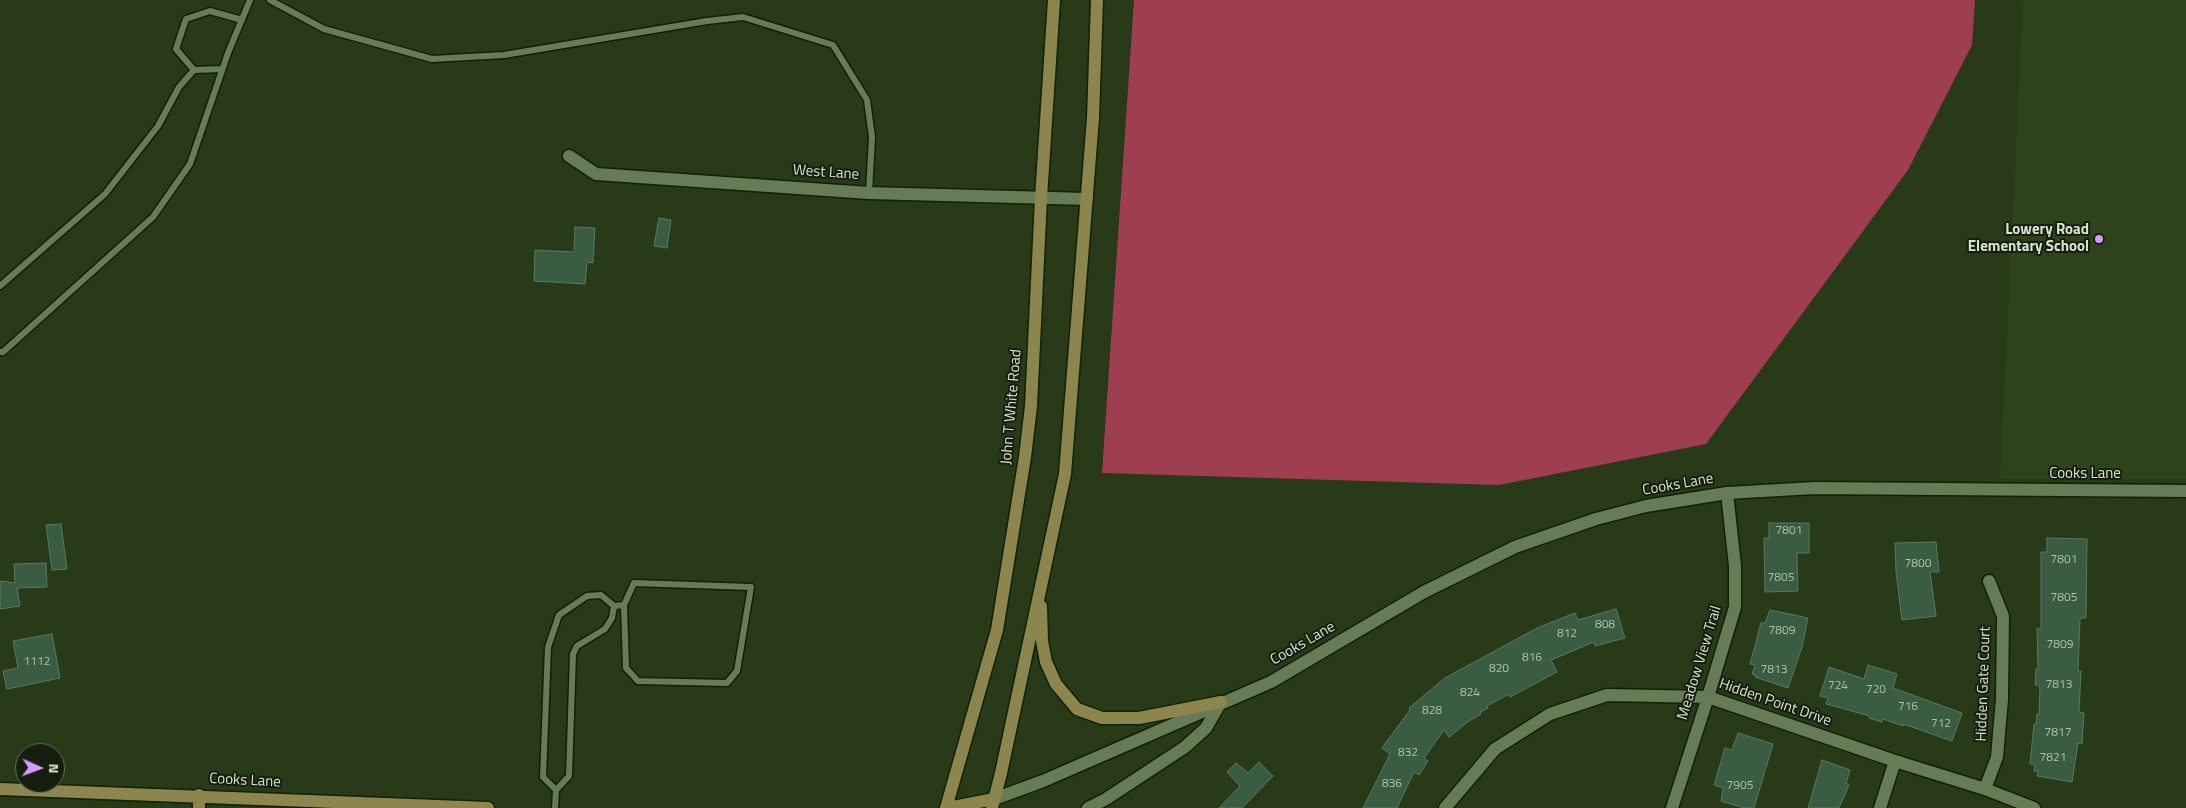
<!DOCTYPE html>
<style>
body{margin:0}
#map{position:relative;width:2186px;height:808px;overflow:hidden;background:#293a19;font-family:"Titillium Web",sans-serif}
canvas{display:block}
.north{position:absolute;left:15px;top:743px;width:50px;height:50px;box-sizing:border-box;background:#161e10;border:1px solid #646d5c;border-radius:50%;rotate:92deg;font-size:14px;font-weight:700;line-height:20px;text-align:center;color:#d8e3cf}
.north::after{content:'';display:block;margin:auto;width:18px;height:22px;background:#d69bfa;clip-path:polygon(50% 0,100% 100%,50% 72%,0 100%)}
</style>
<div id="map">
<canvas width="2186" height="808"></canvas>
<div class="north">N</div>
</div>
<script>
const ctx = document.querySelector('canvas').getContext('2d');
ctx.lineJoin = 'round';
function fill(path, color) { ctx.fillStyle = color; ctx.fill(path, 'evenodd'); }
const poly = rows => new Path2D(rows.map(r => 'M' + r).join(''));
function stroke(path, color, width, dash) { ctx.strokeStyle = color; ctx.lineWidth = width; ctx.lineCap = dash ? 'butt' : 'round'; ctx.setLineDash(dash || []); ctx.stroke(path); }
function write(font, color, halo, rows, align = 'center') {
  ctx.font = font + ' "Titillium Web",sans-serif'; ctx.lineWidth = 4; ctx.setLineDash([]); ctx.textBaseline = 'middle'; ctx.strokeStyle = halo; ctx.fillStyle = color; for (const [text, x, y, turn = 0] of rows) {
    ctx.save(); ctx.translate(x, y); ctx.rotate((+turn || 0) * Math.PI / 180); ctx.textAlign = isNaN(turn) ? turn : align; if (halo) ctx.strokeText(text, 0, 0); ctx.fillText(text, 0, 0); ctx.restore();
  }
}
fill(poly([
 [2023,0,2186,0,2186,479,2000,479]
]), '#2e431b');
fill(poly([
 [1134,0,1975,0,1972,45,1908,170,1706,444,1499,485,1102,473]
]), '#9f3e50');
const building = poly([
 [659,218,671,220,667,248,654,246,659,218],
 [575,227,595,228,593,263,587,262,585,284,534,281,535,250,574,252,575,227],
 [1769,523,1809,523,1809,553,1797,553,1798,591,1765,592,1764,538,1769,538,1769,523],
 [61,524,67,569,52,570,46,525,61,524],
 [2047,538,2087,539,2086,618,2080,618,2078,671,2081,671,2079,712,2084,713,2082,744,2078,743,2072,782,2037,776,2038,771,2034,771,2035,765,2030,764,2034,724,2036,724,2037,714,2039,715,2040,690,2039,685,2035,685,2036,669,2038,669,2037,628,2041,629,2041,552,2047,552,2047,538],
 [1936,542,1939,572,1930,572,1936,616,1902,620,1896,571,1895,543,1936,542],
 [46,563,47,587,17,588,20,606,0,609,0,581,15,583,14,564,46,563],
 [1616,609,1625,638,1595,646,1594,642,1551,660,1557,672,1510,697,1509,694,1487,706,1488,708,1480,712,1481,714,1469,721,1449,737,1444,730,1424,758,1428,761,1419,775,1414,772,1397,808,1363,808,1390,754,1382,748,1410,710,1409,708,1445,678,1537,628,1575,613,1578,620,1616,609],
 [1770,610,1808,618,1802,647,1788,688,1755,677,1755,675,1752,674,1755,665,1750,664,1761,623,1765,623,1770,610],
 [52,634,60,678,7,689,3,671,18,668,13,641,52,634],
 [1868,665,1897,674,1893,688,1962,713,1952,741,1903,724,1903,726,1883,719,1882,722,1869,718,1870,716,1826,704,1828,698,1820,696,1829,667,1864,679,1868,665],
 [1738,733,1773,744,1754,808,1744,808,1721,801,1723,788,1714,785,1725,748,1732,750,1738,733],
 [1822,760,1850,770,1846,783,1849,785,1839,808,1808,808,1822,760],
 [1259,762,1273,776,1242,808,1219,808,1240,786,1227,772,1236,763,1248,773,1259,762]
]);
fill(building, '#395c42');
stroke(building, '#577b60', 1);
const service = poly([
 [270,0,324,29,432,59,504,55,707,21,743,17,833,45,867,100,872,137,869,193],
 [194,70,176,49,186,19,210,11,242,20],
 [0,286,105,194,158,126,179,87,194,70,222,69],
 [0,352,3,352,153,217,190,164,228,53,250,0],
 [634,583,751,587,737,671,727,683,638,681,626,668,624,605,634,583],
 [556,790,543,777,548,647,559,615,587,596,601,595,614,606,624,605],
 [555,808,556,790,569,776,573,654,577,646,605,629,612,618,614,606]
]);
const minor = poly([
 [569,156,596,174,869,193,1087,199],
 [1985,789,1997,757,2002,699,2003,616,1989,581],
 [1445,808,1495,749,1550,714,1607,695,1708,697,1895,761,1985,789,2034,808],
 [1672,808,1708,697,1735,607,1735,566,1727,493],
 [1880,808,1895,761]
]);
const tertiary = poly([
 [994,799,1043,781,1271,682,1424,592,1515,547,1596,519,1646,506,1727,493,1815,488,2186,491],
 [1088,808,1106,799,1185,747,1206,728,1221,702]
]);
const secondary = poly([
 [1041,606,1042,641,1046,662,1056,684,1077,709,1102,718,1139,718,1221,702],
 [0,789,488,808],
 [199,808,199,795],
 [946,808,997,630,1025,457,1031,406,1041,198,1054,0],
 [948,808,994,799],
 [992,808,1001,773,1065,474,1093,118,1097,0]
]);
stroke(service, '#112102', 9);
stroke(minor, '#112102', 15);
stroke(tertiary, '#112102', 15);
stroke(secondary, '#112102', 15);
stroke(service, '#677b57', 6);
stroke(minor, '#677b57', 12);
stroke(tertiary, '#677b57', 12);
stroke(secondary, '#8c854d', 12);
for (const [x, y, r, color] of [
 [2099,239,5,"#d69bfa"]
]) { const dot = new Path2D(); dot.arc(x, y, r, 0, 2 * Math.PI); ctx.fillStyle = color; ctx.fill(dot); stroke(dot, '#161e10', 2); }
write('12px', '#b0c1ac', null, [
 ["7801",1789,531],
 ["7801",2064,560],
 ["7800",1918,564],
 ["7805",1781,578],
 ["7805",2064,598],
 ["808",1605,625],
 ["7809",1782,631],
 ["812",1567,634],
 ["7809",2060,645],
 ["816",1532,658],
 ["1112",37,662],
 ["820",1499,669],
 ["7813",1774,670],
 ["7813",2059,685],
 ["724",1838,686],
 ["720",1876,690],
 ["824",1470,693],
 ["716",1908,707],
 ["828",1432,711],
 ["712",1941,724],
 ["7817",2058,733],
 ["832",1408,753],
 ["7821",2053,758],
 ["836",1392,784],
 ["7905",1740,786]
]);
write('15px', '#d8e3cf', '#161e10', [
 ["West Lane",826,173,4],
 ["John T White Road",1012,407,-85],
 ["Cooks Lane",2085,474],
 ["Cooks Lane",1678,485,-10],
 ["Cooks Lane",1303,644,-30],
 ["Meadow View Trail",1700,663,-73],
 ["Hidden Gate Court",1984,684,-88],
 ["Hidden Point Drive",1775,703,19],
 ["Cooks Lane",245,781,3]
]);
write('bold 15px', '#d8e3cf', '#161e10', [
 ["Lowery Road",2089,230],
 ["Elementary School",2089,247]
], 'right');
</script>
